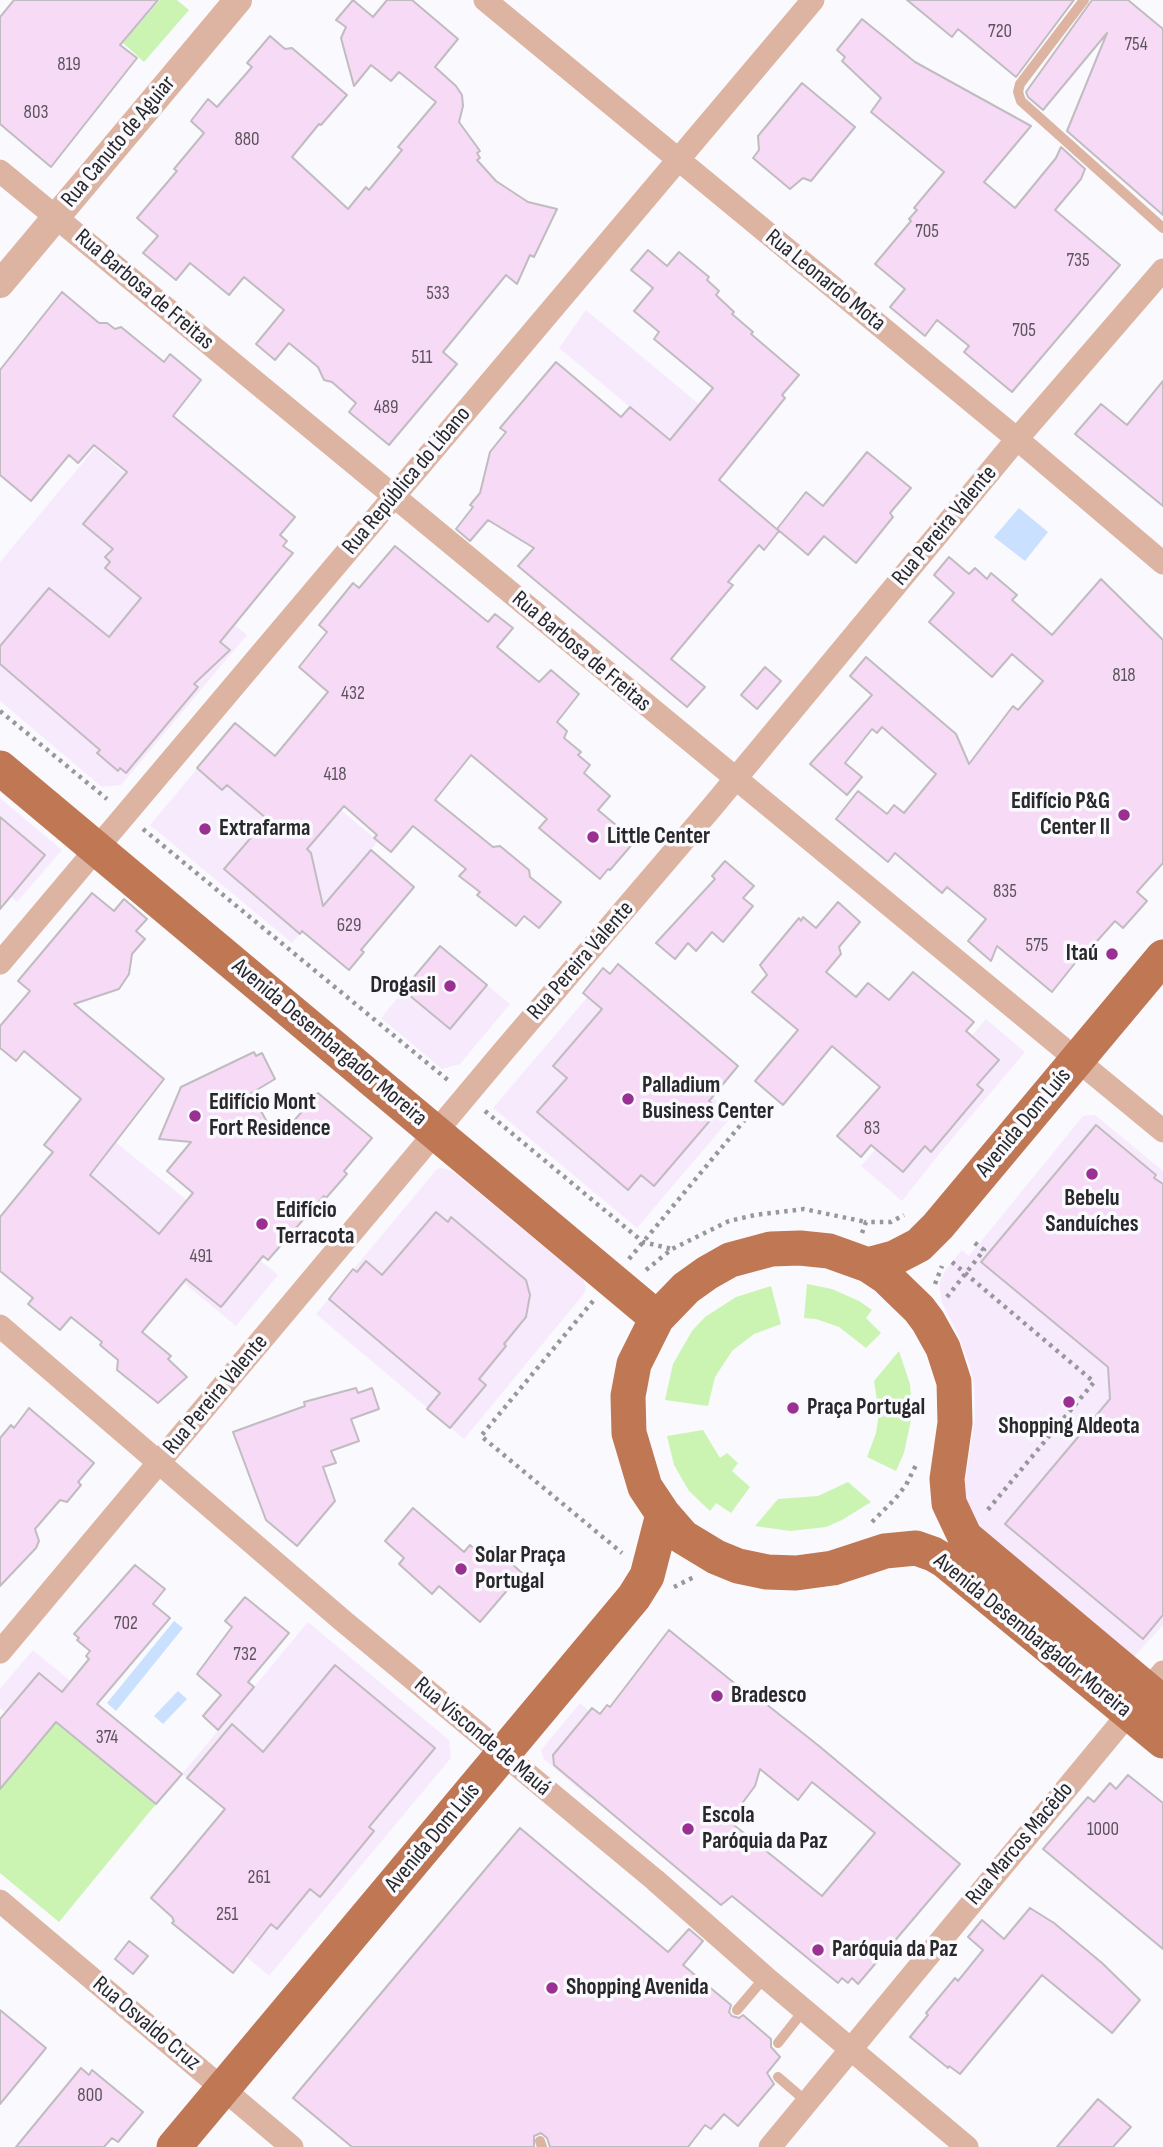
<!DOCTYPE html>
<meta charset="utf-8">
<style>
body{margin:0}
canvas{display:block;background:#f9f9fe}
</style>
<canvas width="1163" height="2147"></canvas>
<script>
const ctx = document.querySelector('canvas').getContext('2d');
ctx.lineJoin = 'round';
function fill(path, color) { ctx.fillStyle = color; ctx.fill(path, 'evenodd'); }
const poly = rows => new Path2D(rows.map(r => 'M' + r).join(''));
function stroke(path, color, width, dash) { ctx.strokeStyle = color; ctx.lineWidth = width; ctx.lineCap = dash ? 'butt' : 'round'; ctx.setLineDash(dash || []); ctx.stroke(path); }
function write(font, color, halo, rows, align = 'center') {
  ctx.font = font + ' "Sofia Sans Condensed",sans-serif'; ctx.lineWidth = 7; ctx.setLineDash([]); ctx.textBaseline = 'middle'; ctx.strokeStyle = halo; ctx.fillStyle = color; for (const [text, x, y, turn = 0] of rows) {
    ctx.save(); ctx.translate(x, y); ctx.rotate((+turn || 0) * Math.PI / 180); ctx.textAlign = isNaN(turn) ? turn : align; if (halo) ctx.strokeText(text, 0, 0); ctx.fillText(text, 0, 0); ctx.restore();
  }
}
fill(poly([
 [586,310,699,404,670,440,559,348],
 [95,448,128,476,98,512,247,635,121,785,102,787,0,701,0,562],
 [236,722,378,841,292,943,150,825],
 [0,798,62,850,17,902,0,887],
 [440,946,510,1004,460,1064,442,1069,381,1018],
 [591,993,733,1115,637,1228,493,1108],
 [986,1019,1025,1052,940,1153,902,1201,861,1166],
 [74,1108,278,1275,236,1326,149,1254,149,1225,76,1163,53,1152,44,1145],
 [1095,1115,1163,1171,1163,1625,1133,1658,967,1517,964,1488,975,1419,974,1385,970,1366,959,1337,942,1303,940,1291,940,1282,945,1271,962,1250,969,1256,1083,1116],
 [441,1168,451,1170,583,1279,586,1288,583,1295,464,1439,316,1314,437,1169],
 [308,1622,449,1740,451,1758,269,1976,195,1913,172,1917,151,1898,225,1809,182,1774,156,1804,57,1722,40,1740,0,1708,0,1689,33,1650,182,1774],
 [580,1703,604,1725,608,1774,589,1798,544,1759,541,1750]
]), '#f8eafd');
fill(poly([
 [160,0,177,0,189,10,144,62,123,43],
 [807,1284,832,1289,859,1301,872,1310,866,1318,881,1333,866,1348,839,1327,816,1319,804,1318],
 [771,1286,781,1324,754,1334,732,1351,715,1377,708,1406,665,1400,673,1364,692,1331,705,1317,736,1297],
 [899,1351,910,1384,912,1415,904,1453,896,1471,867,1457,876,1433,878,1420,878,1407,874,1381],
 [703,1430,720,1458,727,1453,738,1463,732,1471,750,1487,731,1513,716,1503,710,1511,689,1491,674,1465,667,1436],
 [848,1482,871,1502,842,1520,826,1527,790,1531,755,1526,778,1499,818,1496],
 [56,1722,156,1804,59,1922,0,1873,0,1789]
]), '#cbf4b2');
fill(poly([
 [1019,508,1048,532,1025,561,994,537],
 [174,1621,183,1628,116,1711,107,1703],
 [178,1691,187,1699,163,1724,154,1716]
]), '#c9e0ff');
const building = poly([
 [14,0,158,0,120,45,137,58,51,167,0,124,0,17,14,0],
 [353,0,373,17,387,0,412,0,458,39,435,67,456,86,462,95,463,106,459,122,480,151,477,153,480,158,477,160,496,181,528,202,557,209,534,257,530,255,517,284,506,275,443,352,457,364,389,445,349,412,356,403,332,382,324,380,318,367,289,343,275,360,256,344,284,310,244,277,229,295,190,263,176,280,143,253,158,236,137,218,177,171,174,169,204,133,191,121,208,99,217,107,252,67,247,63,270,36,285,49,292,48,347,95,321,125,319,124,292,157,348,209,366,187,369,190,402,150,398,147,436,102,399,72,391,81,371,65,354,86,341,38,346,27,336,20,353,0],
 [907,0,1074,0,1016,77,958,29,952,37,907,0],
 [1092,0,1128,0,1163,29,1163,215,1067,131,1107,33,1043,110,1028,97,1026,92,1092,0],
 [862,19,915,62,1031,126,984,182,1015,208,1056,158,1061,147,1085,169,1081,179,1055,210,1120,265,1012,392,964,352,969,346,937,320,925,336,890,307,905,289,875,264,911,221,909,219,917,210,914,208,944,172,871,112,881,98,842,61,845,57,837,50,862,19],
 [802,83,855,127,811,181,803,178,790,189,753,158,759,150,758,136,802,83],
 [648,250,667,266,679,252,709,277,707,280,719,291,716,295,734,312,732,314,753,332,751,334,799,375,782,395,785,398,719,480,779,531,764,550,759,545,728,582,733,585,671,659,705,687,687,707,518,566,534,548,488,520,470,541,456,529,473,507,470,505,480,493,490,452,506,432,500,428,556,362,621,417,630,407,670,440,713,388,654,339,659,332,634,311,653,288,631,270,648,250],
 [62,292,99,323,107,323,115,329,121,327,164,362,170,354,201,380,173,416,295,517,280,535,287,541,283,546,293,553,220,642,230,650,194,684,198,687,126,773,120,768,118,771,97,753,100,750,0,664,0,646,49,588,109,637,141,598,105,568,110,562,105,557,113,549,83,524,127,472,94,445,78,463,69,455,31,501,0,475,0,370,62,292],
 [1163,381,1163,506,1075,434,1101,404,1127,425,1163,381],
 [867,452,911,488,890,513,893,517,856,563,824,536,808,555,777,529,806,492,823,506,867,452],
 [395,546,488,622,495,614,513,628,497,647,539,682,551,670,579,694,557,722,567,731,564,738,581,752,578,755,590,765,584,773,610,796,598,810,635,841,610,870,608,869,600,879,539,828,547,819,471,755,435,800,493,847,500,846,529,870,530,877,561,902,539,928,524,916,516,926,477,895,480,892,459,876,466,869,413,826,391,852,374,838,377,835,344,806,307,849,311,853,323,906,371,850,414,887,361,950,364,952,349,970,302,931,300,934,224,869,267,819,227,785,222,790,197,768,235,723,275,756,328,692,299,667,327,632,319,625,353,583,359,588,395,546],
 [949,557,969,574,975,568,987,579,991,573,1017,595,1012,600,1052,635,1101,579,1163,640,1163,863,1137,892,1147,901,1123,928,1115,921,1089,950,1087,948,1052,992,997,946,991,961,968,941,986,919,947,887,942,893,895,853,888,862,836,819,858,791,887,814,894,805,904,813,936,774,882,727,877,733,872,729,845,763,862,777,847,795,810,764,872,695,850,676,866,657,956,734,969,764,1013,706,1018,710,1043,681,1012,654,992,677,929,622,954,593,934,575,949,557],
 [765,667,781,681,757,709,741,695,765,667],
 [0,817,45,855,0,909,0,817],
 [725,861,754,886,743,898,753,906,723,942,712,932,696,951,688,943,675,959,656,943,715,879,712,876,725,861],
 [92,893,114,911,124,899,147,919,136,931,145,939,132,954,129,974,119,989,74,1004,164,1079,90,1175,159,1234,193,1193,167,1171,191,1142,159,1139,181,1087,254,1052,256,1056,262,1053,275,1079,245,1097,260,1109,275,1137,282,1127,286,1130,318,1093,372,1138,344,1171,347,1174,326,1198,324,1196,268,1260,263,1256,221,1307,186,1279,142,1332,171,1356,168,1359,187,1377,158,1403,117,1370,118,1360,100,1345,102,1342,71,1317,60,1330,28,1304,33,1298,0,1271,0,1217,53,1152,44,1145,81,1099,24,1051,16,1061,0,1048,0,1026,30,991,18,981,92,893],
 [838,902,860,922,839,947,841,954,826,972,856,997,868,983,889,1000,913,972,974,1022,966,1031,999,1060,977,1085,983,1090,931,1152,925,1146,903,1172,871,1145,861,1157,837,1136,880,1087,832,1046,783,1105,755,1081,798,1030,752,992,767,975,760,965,799,918,801,921,803,917,816,928,838,902],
 [440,946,487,985,450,1029,403,990,440,946],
 [618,964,738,1066,709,1101,719,1110,654,1186,641,1175,628,1190,537,1112,567,1078,553,1066,602,1009,583,993,603,968,610,974,618,964],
 [1096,1125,1156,1175,1154,1178,1163,1184,1163,1615,1143,1639,1005,1524,1110,1399,1108,1367,981,1262,1096,1125],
 [436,1212,448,1222,451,1217,526,1280,530,1295,526,1317,504,1344,506,1346,479,1379,486,1385,450,1428,427,1409,440,1393,329,1299,353,1269,357,1272,366,1261,382,1275,436,1212],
 [356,1388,358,1393,372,1388,379,1409,351,1419,359,1441,331,1451,336,1463,323,1467,335,1501,297,1546,266,1520,233,1432,305,1406,304,1402,356,1388],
 [29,1408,94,1463,78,1482,81,1485,67,1502,60,1500,35,1529,39,1541,36,1548,0,1586,0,1438,11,1425,14,1428,29,1408],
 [413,1508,464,1552,470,1545,484,1557,493,1547,522,1573,480,1622,439,1586,432,1594,399,1564,404,1558,385,1541,413,1508],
 [135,1565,165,1589,153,1604,170,1618,97,1704,182,1774,156,1804,56,1722,0,1789,0,1719,39,1673,62,1692,89,1659,86,1656,90,1651,77,1640,79,1638,74,1634,135,1565],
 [245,1597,289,1633,248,1682,254,1687,218,1730,203,1716,221,1695,197,1674,232,1627,225,1621,245,1597],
 [669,1630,749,1695,751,1692,819,1746,960,1864,858,1984,852,1978,848,1983,842,1978,838,1983,732,1896,721,1905,554,1765,553,1755,592,1708,600,1714,607,1705,610,1707,669,1630],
 [760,1769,798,1800,812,1782,875,1833,822,1896,729,1821,755,1786,760,1769],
 [335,1665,435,1748,369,1827,374,1831,320,1897,310,1889,277,1929,271,1924,233,1973,172,1923,174,1921,172,1917,151,1898,225,1809,187,1778,232,1724,263,1752,335,1665],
 [1128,1775,1163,1803,1163,1949,1043,1849,1088,1797,1094,1802,1110,1783,1116,1789,1128,1775],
 [520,1828,668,1952,689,1929,703,1941,683,1965,731,2005,729,2012,732,2016,739,2018,743,2015,771,2039,771,2047,780,2057,767,2073,774,2084,738,2126,724,2114,711,2129,705,2125,688,2147,550,2147,547,2138,541,2133,534,2136,534,2147,352,2147,293,2098,520,1828],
 [1030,1908,1054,1923,1102,1963,1140,2000,1112,2033,1042,1975,960,2074,949,2066,948,2068,910,2037,928,2015,926,2013,955,1978,958,1981,983,1950,968,1937,982,1920,1004,1939,1030,1908],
 [129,1941,148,1956,133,1974,115,1959,129,1941],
 [0,2010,46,2048,0,2104,0,2010],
 [81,2068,89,2075,92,2070,143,2112,118,2142,112,2138,104,2147,16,2147,81,2068],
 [1098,2099,1131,2127,1113,2147,1057,2147,1098,2099]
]);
fill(building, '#f7daf6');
stroke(building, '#c0bcc0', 2);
stroke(poly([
 [0,711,107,799],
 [143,829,449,1081],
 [485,1111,643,1242,672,1249],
 [862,1233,866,1222,891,1222,904,1215],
 [629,1259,758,1104],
 [952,1262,1094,1382,986,1512],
 [646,1270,672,1249,729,1221,755,1215,804,1209,866,1222],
 [935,1284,942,1266],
 [947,1297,984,1250,971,1240],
 [593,1301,481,1436,622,1553],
 [872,1522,895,1499,906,1485,917,1463],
 [674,1587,694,1577]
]), '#98989c', 4.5, [3.5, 5]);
stroke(poly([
 [1084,0,1020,84,1018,92,1021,101,1163,228],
 [737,2010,765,1977],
 [778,2043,804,2010],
 [778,2077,807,2102],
 [540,2141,542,2147]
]), '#ddb4a1', 10);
stroke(poly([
 [485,0,1017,439,1163,563],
 [0,171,1163,1131],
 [0,963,813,0],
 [0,1326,342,1620,655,1880,765,1977,967,2147],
 [0,1652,502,1053,713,806,1017,439,1163,270],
 [0,1901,292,2147],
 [770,2147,1163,1672]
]), '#ddb4a1', 23);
stroke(poly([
 [0,284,238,0]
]), '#ddb4a1', 28);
stroke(poly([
 [0,768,657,1318],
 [868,1265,894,1258,919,1245,938,1226,1163,957],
 [1163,1703,965,1537,949,1503,947,1479,955,1423,954,1382,943,1348,928,1321,919,1309,886,1277,868,1265,829,1251,800,1248,771,1249,730,1260,707,1273,686,1288,657,1318,634,1364,628,1396,629,1433,645,1487,663,1514,683,1537,716,1557,738,1566,767,1572,796,1573,833,1568,885,1551,916,1548,933,1554,945,1561,1163,1741],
 [174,2147,634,1597,647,1576,663,1514]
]), '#c07754', 35);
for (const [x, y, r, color] of [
 [1124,815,7,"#9a3092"],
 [205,829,7,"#9a3092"],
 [593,837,7,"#9a3092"],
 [1112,954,7,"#9a3092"],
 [450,986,7,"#9a3092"],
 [628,1099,7,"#9a3092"],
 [195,1116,7,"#9a3092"],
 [1092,1174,7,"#9a3092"],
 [262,1224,7,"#9a3092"],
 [1069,1402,7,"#9a3092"],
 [793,1408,7,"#9a3092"],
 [461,1569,7,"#9a3092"],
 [717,1696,7,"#9a3092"],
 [688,1829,7,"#9a3092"],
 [818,1950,7,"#9a3092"],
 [552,1988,7,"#9a3092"]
]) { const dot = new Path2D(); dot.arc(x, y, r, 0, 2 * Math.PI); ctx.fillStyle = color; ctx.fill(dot); stroke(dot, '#f9f9fe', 2.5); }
write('19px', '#5c545d', null, [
 ["720",1000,32],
 ["754",1136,45],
 ["819",69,65],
 ["803",36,113],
 ["880",247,140],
 ["705",927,232],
 ["735",1078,261],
 ["533",438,294],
 ["705",1024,331],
 ["511",422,358],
 ["489",386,408],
 ["818",1124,676],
 ["432",353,694],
 ["418",335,775],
 ["835",1005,892],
 ["629",349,926],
 ["575",1037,946],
 ["83",872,1129],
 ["491",201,1257],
 ["702",126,1624],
 ["732",245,1655],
 ["374",107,1738],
 ["1000",1103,1830],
 ["261",259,1878],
 ["251",227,1915],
 ["800",90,2096]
]);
write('23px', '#28282a', '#f9f9fe', [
 ["Rua Canuto de Aguiar",119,142,-50],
 ["Rua Leonardo Mota",825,281,39],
 ["Rua Barbosa de Freitas",144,290,40],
 ["Rua República do Líbano",407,481,-50],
 ["Rua Pereira Valente",945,526,-50],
 ["Rua Barbosa de Freitas",581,652,40],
 ["Rua Pereira Valente",581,961,-49],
 ["Avenida Desembargador Moreira",329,1043,40],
 ["Avenida Dom Luís",1024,1123,-50],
 ["Rua Pereira Valente",216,1395,-50],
 ["Avenida Desembargador Moreira",1032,1636,39],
 ["Rua Visconde de Mauá",482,1737,40],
 ["Avenida Dom Luís",433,1838,-50],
 ["Rua Marcos Macêdo",1020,1844,-50],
 ["Rua Osvaldo Cruz",146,2024,40]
]);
write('bold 23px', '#28282a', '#f9f9fe', [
 ["Edifício P&G",1110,802,"right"],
 ["Center II",1110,828,"right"],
 ["Extrafarma",219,829],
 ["Little Center",607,837],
 ["Itaú",1098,954,"right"],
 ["Drogasil",436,986,"right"],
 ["Palladium",642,1086],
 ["Business Center",642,1112],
 ["Edifício Mont",209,1103],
 ["Fort Residence",209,1129],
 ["Bebelu",1092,1199,"center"],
 ["Sanduíches",1092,1225,"center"],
 ["Edifício",276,1211],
 ["Terracota",276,1237],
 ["Praça Portugal",807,1408],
 ["Shopping Aldeota",1069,1427,"center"],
 ["Solar Praça",475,1556],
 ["Portugal",475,1582],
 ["Bradesco",731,1696],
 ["Escola",702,1816],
 ["Paróquia da Paz",702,1842],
 ["Paróquia da Paz",832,1950],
 ["Shopping Avenida",566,1988]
], 'left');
</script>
